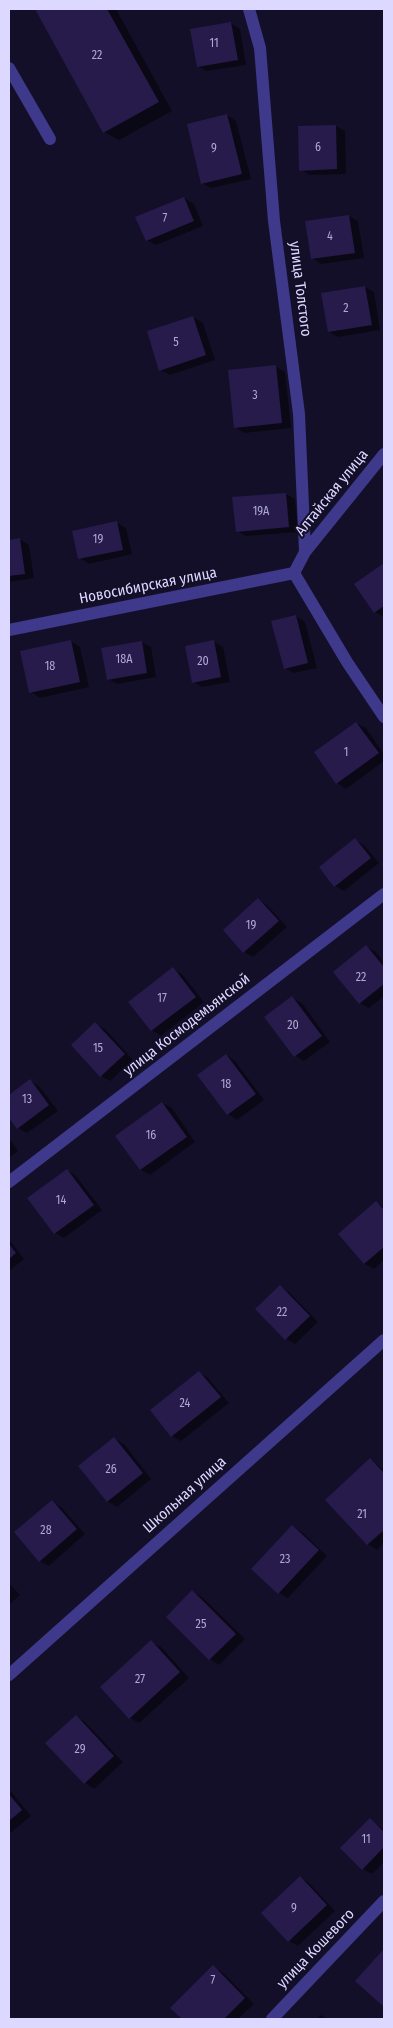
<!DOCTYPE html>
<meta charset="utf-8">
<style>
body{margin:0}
#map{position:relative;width:393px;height:2028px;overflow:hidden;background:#140f29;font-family:"Fira Sans Condensed",sans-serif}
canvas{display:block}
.frame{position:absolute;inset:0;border:10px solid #ddd8ff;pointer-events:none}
</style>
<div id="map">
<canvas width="393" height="2028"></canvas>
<div class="frame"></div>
</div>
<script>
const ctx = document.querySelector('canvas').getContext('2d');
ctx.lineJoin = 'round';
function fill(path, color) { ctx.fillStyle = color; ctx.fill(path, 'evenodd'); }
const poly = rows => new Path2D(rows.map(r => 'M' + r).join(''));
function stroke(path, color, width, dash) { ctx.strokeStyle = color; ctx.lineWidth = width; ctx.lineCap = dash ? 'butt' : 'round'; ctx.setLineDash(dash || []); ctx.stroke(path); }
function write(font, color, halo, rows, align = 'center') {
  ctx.font = font + ' "Fira Sans Condensed",sans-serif'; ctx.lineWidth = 4; ctx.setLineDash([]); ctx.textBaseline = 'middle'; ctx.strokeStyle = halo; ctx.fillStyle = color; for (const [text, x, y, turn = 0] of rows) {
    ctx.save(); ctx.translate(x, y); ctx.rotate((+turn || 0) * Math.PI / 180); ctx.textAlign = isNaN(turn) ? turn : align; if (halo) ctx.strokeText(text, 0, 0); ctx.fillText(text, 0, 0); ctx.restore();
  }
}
fill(poly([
 [37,9,116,9,172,111,119,140,104,132],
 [231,23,240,29,246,65,207,71,198,66],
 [227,115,236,121,251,179,211,188,202,183],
 [336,126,345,131,346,174,310,175,301,170],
 [184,198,194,204,203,226,156,245,147,240],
 [349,216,358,221,364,258,321,264,312,258],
 [365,287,374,292,380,330,338,337,329,332],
 [193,317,203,323,215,360,170,375,160,370],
 [275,366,285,372,291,428,244,433,235,427],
 [286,494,295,499,298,532,246,536,237,531],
 [117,523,126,528,132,554,89,564,80,558],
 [20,539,29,545,34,578,9,582,9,541],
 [384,565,384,617,375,612,356,585],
 [296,616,305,622,317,668,294,673,285,668],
 [71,641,80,647,89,687,40,698,31,692],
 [141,642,151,647,156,677,117,684,108,679],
 [214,642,223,647,230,682,202,687,193,682],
 [356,723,366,728,384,754,384,761,346,789,337,783,315,752],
 [355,840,364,845,379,863,344,891,335,886],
 [258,900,267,905,287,927,253,957,244,952,225,930],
 [366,947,376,952,384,963,384,996,369,1008,360,1003],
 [173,969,182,974,204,1002,161,1036,152,1030,130,1002],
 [292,998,302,1003,330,1042,304,1061,295,1056],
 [95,1024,105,1029,133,1060,110,1081,101,1076],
 [226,1055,235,1061,264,1100,237,1120,228,1114],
 [30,1081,39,1086,58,1111,27,1133,18,1128,9,1116,9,1096],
 [162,1103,172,1108,195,1142,150,1175,140,1169],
 [9,1138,18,1151,9,1158],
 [67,1170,76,1176,102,1210,64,1238,55,1233],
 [376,1203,384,1207,384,1260,374,1269,365,1264,340,1235],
 [9,1239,24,1259,9,1271],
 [280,1287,289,1292,318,1322,295,1344,286,1339],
 [199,1372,208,1378,229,1403,181,1441,172,1436],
 [115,1439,124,1444,151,1479,117,1507,107,1501],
 [370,1459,384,1470,384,1543,377,1550,368,1544,327,1500],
 [52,1502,61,1507,85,1534,49,1566,40,1561],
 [293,1527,302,1532,327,1556,288,1598,279,1593,253,1569],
 [9,1583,20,1595,9,1605],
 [193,1591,202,1597,245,1639,219,1665,210,1659,168,1617],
 [151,1642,161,1647,189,1678,139,1723,130,1718],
 [76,1716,85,1722,123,1762,94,1789,85,1783],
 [9,1789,31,1816,9,1834],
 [370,1820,384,1830,384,1862,372,1874,363,1869],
 [300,1877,309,1883,335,1911,298,1946,289,1941],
 [383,1951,384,1952,384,2006,356,1981],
 [213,1967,222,1972,254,2004,238,2019,183,2019,172,2008],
 [321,2015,328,2019,316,2019]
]), '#0007');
fill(poly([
 [35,9,107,9,159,102,103,133],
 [231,22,238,60,197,67,190,29],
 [227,114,242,174,201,184,187,124],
 [336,125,337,169,299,171,298,126],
 [184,197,194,221,146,241,135,217],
 [349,215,355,253,311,259,305,221],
 [365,286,372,325,328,332,321,293],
 [193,316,206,355,159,371,147,331],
 [276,365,282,423,234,428,228,370],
 [286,493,289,527,236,532,232,497],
 [117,521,123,550,78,559,72,531],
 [20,538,25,574,9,576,9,540],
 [384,563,384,606,374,613,354,584],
 [296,615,308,663,284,669,271,621],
 [71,640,80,682,29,693,20,651],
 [214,640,221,677,192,683,185,646],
 [142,641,147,673,107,680,101,648],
 [356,722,379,753,336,784,314,752],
 [355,838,371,858,334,887,319,867],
 [258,898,279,921,243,953,223,930],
 [366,945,384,967,384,984,359,1004,333,972],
 [173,967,196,997,151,1031,128,1002],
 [292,996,322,1036,294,1057,264,1017],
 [95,1022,125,1054,100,1077,71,1045],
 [226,1054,256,1094,227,1115,197,1075],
 [30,1079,49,1105,17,1129,9,1118,9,1095],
 [162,1102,187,1137,140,1170,115,1136],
 [67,1169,94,1205,54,1234,27,1198],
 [376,1201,384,1210,384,1247,364,1264,338,1234],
 [9,1244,16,1253,9,1259],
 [280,1285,310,1316,285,1340,255,1309],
 [199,1371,221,1397,171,1437,150,1410],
 [114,1437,143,1473,107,1502,78,1466],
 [370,1458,384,1473,384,1530,367,1545,325,1500],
 [52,1500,77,1529,39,1562,14,1532],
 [292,1525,319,1550,278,1594,251,1569],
 [192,1590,236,1634,209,1660,166,1617],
 [151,1640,180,1672,129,1719,100,1687],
 [76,1715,114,1756,84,1784,45,1743],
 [9,1794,22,1810,9,1821],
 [370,1818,384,1832,384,1847,362,1870,340,1848],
 [300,1876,327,1905,288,1942,261,1913],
 [383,1950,384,1951,384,2007,355,1981],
 [213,1965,245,1998,224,2019,182,2019,170,2008]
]), '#261b4b');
stroke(poly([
 [249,9,260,48,274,221,299,414,305,552,294,573],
 [9,68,50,139],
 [305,552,384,454],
 [294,573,347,662,384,717],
 [9,630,294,573],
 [9,1182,384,894],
 [9,1675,384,1340],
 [272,2019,384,1901]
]), '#3e398a', 12);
write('12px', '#afa9d2', null, [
 ["11",214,44],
 ["22",97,56],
 ["6",318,148],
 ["9",214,149],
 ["7",165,219],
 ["4",330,237],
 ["2",346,309],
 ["5",176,343],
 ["3",255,396],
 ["19А",261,512],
 ["19",98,540],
 ["18А",124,660],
 ["20",203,662],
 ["18",50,667],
 ["1",346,753],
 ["19",251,926],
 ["22",361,978],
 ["17",162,999],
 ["20",293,1026],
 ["15",98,1049],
 ["18",226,1085],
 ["13",27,1100],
 ["16",151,1136],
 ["14",61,1201],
 ["22",282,1313],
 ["24",185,1404],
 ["26",111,1470],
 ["21",362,1515],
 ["28",46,1531],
 ["23",285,1560],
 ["25",201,1625],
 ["27",140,1680],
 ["29",80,1750],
 ["11",366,1840],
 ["9",294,1909],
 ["7",213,1981]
]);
write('15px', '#ddd8ff', '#140f29', [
 ["улица Толстого",300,289,83],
 ["Алтайская улица",332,493,-51],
 ["Новосибирская улица",148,586,-11],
 ["улица Космодемьянской",187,1025,-38],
 ["Школьная улица",185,1495,-42],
 ["улица Кошевого",316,1949,-46]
]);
</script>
